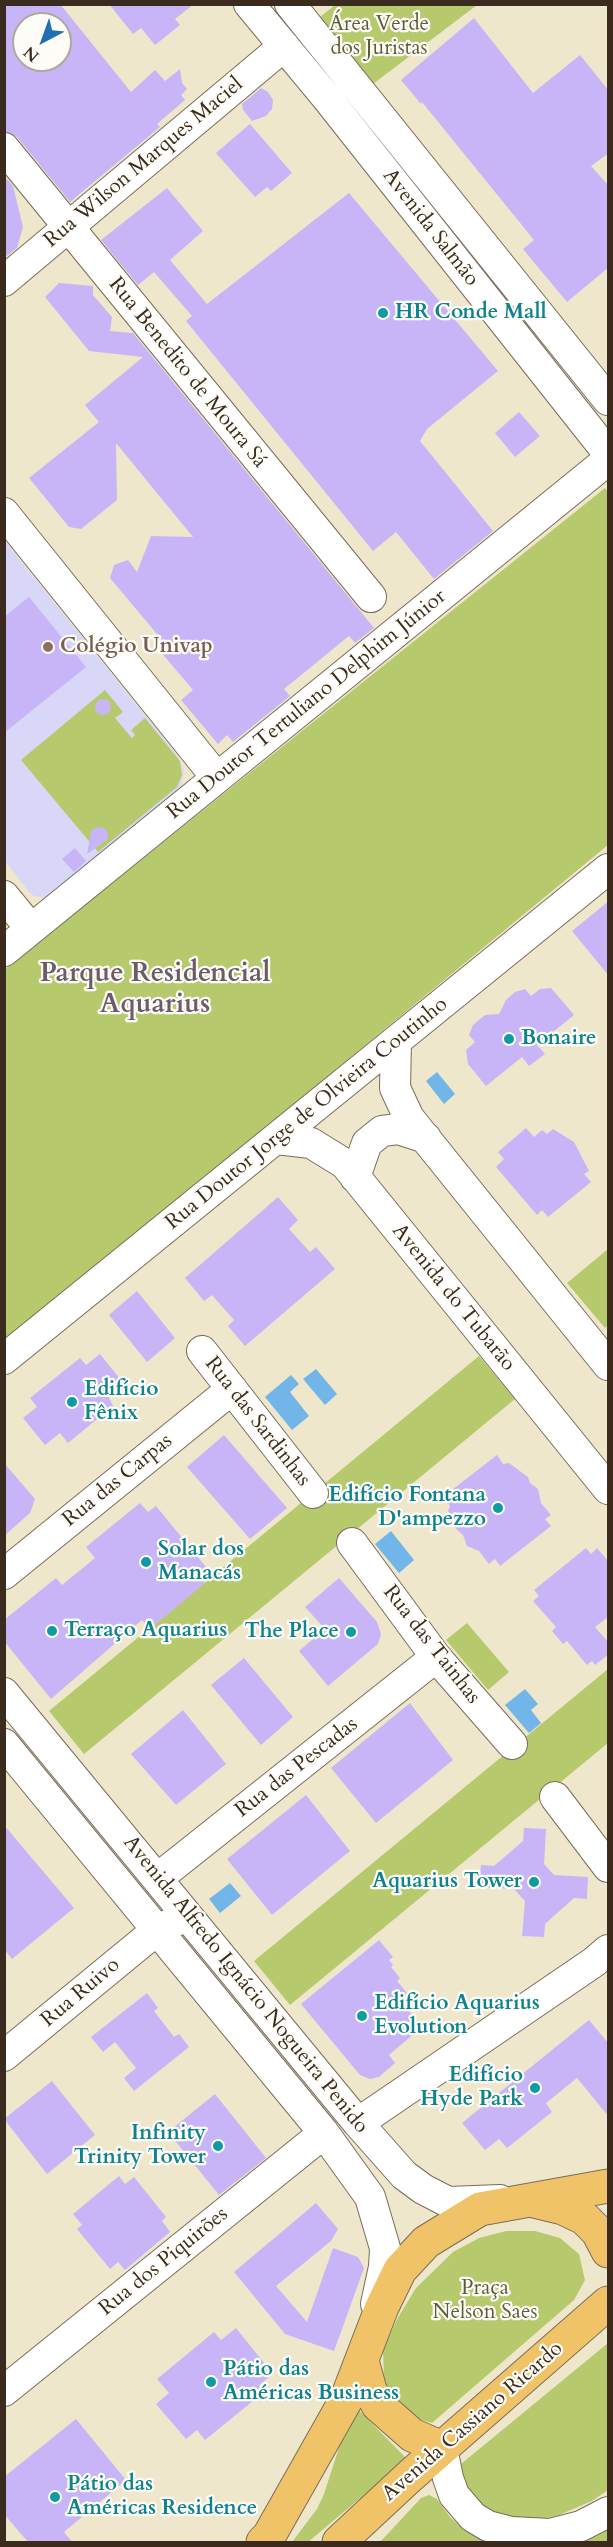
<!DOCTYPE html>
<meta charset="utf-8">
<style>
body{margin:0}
#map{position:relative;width:613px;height:2547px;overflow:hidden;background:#efe7cb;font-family:Cardo,serif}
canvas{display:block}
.frame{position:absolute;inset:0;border:6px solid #3b2a1e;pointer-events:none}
.north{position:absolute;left:12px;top:12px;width:60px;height:60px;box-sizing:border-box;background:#fdfcf7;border:2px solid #afa8a0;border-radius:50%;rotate:221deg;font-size:16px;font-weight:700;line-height:24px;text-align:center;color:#3b2a1e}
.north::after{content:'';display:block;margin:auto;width:21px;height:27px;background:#1f6fb2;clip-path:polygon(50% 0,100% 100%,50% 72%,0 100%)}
</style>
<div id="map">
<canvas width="613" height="2547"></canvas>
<div class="frame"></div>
<div class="north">N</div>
</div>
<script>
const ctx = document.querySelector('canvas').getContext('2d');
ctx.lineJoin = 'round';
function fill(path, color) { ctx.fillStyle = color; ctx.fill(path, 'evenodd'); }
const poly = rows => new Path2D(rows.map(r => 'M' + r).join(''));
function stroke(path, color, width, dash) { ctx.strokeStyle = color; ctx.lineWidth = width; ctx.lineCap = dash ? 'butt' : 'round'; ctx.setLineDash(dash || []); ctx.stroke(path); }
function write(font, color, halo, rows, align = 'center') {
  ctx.font = font + ' Cardo,serif'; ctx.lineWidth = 4.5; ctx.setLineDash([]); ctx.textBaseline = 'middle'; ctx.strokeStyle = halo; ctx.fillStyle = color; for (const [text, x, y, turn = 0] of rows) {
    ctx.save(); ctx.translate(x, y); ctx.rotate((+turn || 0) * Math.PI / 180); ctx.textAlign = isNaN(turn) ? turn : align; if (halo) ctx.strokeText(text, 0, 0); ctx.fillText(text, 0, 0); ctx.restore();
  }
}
fill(poly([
 [4,540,177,755,184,770,181,787,175,794,46,898,34,896,29,892,5,861]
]), '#d9d7f8');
fill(poly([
 [335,5,477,5,373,84,320,17],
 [605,488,608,492,608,845,5,1342,5,969],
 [105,690,123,712,115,718,132,738,135,735,131,730,145,718,180,761,182,775,177,787,98,852,21,760],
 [608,1249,608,1325,605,1328,567,1283],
 [479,1356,515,1399,84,1754,49,1711],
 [467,1623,509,1672,488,1690,446,1640],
 [608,1669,608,1743,290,2005,254,1961],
 [506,2231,535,2231,560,2238,579,2254,585,2280,574,2300,432,2423,415,2418,396,2405,384,2379,383,2350,397,2319,416,2288,453,2252,479,2238],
 [608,2343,608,2490,592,2501,559,2515,526,2523,497,2518,473,2502,464,2482,461,2464],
 [353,2404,407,2459,308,2542,292,2542,317,2509,324,2494],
 [429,2495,437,2499,450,2517,464,2530,491,2542,380,2542,421,2498],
 [608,2530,608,2542,579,2542,587,2541]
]), '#b6ca6d');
fill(poly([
 [437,1072,455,1094,444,1104,426,1081],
 [316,1369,337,1394,325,1405,303,1379],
 [291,1375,299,1384,290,1392,309,1416,292,1430,265,1397],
 [391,1531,414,1560,399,1573,375,1544],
 [525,1689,538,1704,531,1710,541,1723,529,1733,505,1705],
 [230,1883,241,1896,220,1913,209,1899]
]), '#72b5e8');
fill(poly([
 [4,4,60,4,131,92,155,70,165,81,180,69,182,83,187,89,181,95,185,100,157,124,160,127,70,202,17,137,4,131],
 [24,24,60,24,60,60,24,60],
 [109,4,194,4,175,19,180,25,155,45,141,28,133,34],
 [474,18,533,93,580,55,609,91,609,153,591,166,609,186,609,267,567,302,523,249,534,240,422,102,421,104,401,80],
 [261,88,268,92,273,100,272,109,266,116,252,121,243,110,242,104],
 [250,124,292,173,271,191,267,187,255,197,216,153],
 [7,179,13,186,23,227,17,248,4,258,4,180],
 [167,188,203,231,170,260,207,304,349,193,498,371,427,429,420,441,493,531,434,579,396,532,373,551,186,321,192,316,154,272,138,285,101,240],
 [59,283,93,286,93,295,112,317,110,331,133,333,374,628,355,643,349,636,284,689,290,696,233,742,227,735,218,744,181,700,193,690,160,651,167,646,110,578,114,565,128,560,137,572,151,536,193,537,116,443,117,500,81,529,69,527,29,478,99,422,85,405,143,357,89,351,45,297],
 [519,412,540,436,515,457,495,433],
 [29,597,86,667,4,733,4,617],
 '95 707a8 8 0 1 1 16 0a8 8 0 1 1-16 0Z',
 [97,827,104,828,108,833,107,840,87,854,91,831],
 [75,848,86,861,74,872,62,859],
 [609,901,609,976,572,931],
 [551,988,574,1015,537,1045,545,1054,529,1066,522,1057,486,1086,468,1064,466,1050,475,1042,469,1035,473,1025,485,1015,499,1014,506,1000,515,992,525,989,531,996,540,989],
 [526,1128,534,1137,542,1130,547,1134,553,1129,574,1142,589,1171,584,1174,591,1182,548,1217,542,1210,537,1215,496,1167,504,1159,498,1152],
 [278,1197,298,1220,289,1229,310,1252,316,1247,335,1269,245,1346,228,1326,234,1320,212,1295,204,1301,185,1278],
 [137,1291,175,1338,147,1362,109,1315],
 [100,1354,125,1385,109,1398,113,1406,68,1443,60,1433,45,1445,23,1418,37,1407,30,1398,80,1358,86,1365],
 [224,1435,287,1508,250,1539,187,1467],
 [497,1455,503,1464,509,1463,528,1477,530,1483,538,1489,541,1503,551,1515,545,1519,551,1526,500,1566,495,1559,489,1564,479,1551,467,1546,463,1535,455,1528,455,1523,448,1511,450,1506,443,1497],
 [4,1463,35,1499,30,1513,4,1536],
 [140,1503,148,1512,156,1506,206,1567,198,1574,205,1583,150,1629,142,1620,51,1699,4,1641,4,1620,56,1578,62,1585,95,1558,86,1547],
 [586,1548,591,1554,597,1548,609,1562,609,1616,595,1627,609,1643,609,1654,595,1665,592,1661,587,1665,567,1641,563,1644,552,1631,556,1627,533,1601,539,1596,534,1590],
 [339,1578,377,1622,381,1634,378,1644,328,1686,299,1651,325,1629,305,1607],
 [244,1658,293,1717,261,1745,211,1685],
 [410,1703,453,1760,376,1823,331,1768],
 [183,1710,226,1764,176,1805,131,1754],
 [306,1795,350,1851,272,1915,227,1859],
 [4,1825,74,1908,12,1959,4,1949],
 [524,1828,546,1829,544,1864,554,1875,588,1877,587,1899,574,1898,545,1924,544,1937,522,1936,525,1901,514,1889,479,1887,481,1865,494,1866,523,1841],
 [379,1940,393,1957,389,1960,393,1965,391,1967,400,1978,397,1981,412,1999,404,2005,422,2027,389,2055,395,2063,379,2077,370,2079,360,2075,301,2004],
 [147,1993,158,2008,154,2011,174,2037,179,2034,189,2047,134,2091,124,2078,136,2068,115,2042,103,2052,91,2037],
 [589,2020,609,2044,609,2117,577,2078,546,2103,552,2112,507,2148,499,2139,485,2150,462,2123],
 [52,2081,95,2135,47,2174,4,2119],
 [215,2094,266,2158,219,2195,168,2132],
 [119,2176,125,2184,134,2177,166,2217,162,2221,170,2232,125,2270,118,2262,110,2269,77,2229,82,2225,73,2214],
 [316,2203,338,2229,331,2241,276,2286,307,2322,333,2248,358,2257,364,2268,334,2351,285,2334,234,2272],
 [236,2328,273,2374,259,2385,264,2392,205,2440,197,2430,186,2439,156,2404,169,2393,157,2379,214,2332,221,2340],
 [76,2419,126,2480,64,2532,72,2542,28,2542,4,2514,4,2477]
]), '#c7b5f7');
const minor = poly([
 [249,4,327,98,608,453],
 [290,4,608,400],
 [4,148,371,597],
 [4,281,284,46],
 [4,513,217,778],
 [4,896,31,929],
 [4,951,608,460],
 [396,1041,395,1088,409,1118,608,1365],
 [276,1139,311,1143,345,1164,608,1489],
 [355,1177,367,1143,382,1131,398,1129,426,1138],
 [202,1351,313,1493],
 [4,1359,608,869],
 [352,1543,436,1657,512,1744],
 [4,1574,232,1389],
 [4,1693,358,2123,404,2175,423,2189,448,2202,500,2200],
 [4,1744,324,2133,370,2197,385,2248,384,2267,376,2304],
 [555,1797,608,1867],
 [158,1878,436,1657],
 [4,2056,157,1930,176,1921],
 [358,2123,594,1962,608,1950],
 [4,2391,324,2133],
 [442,2448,448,2478,454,2495,473,2517,488,2526,511,2532,550,2534,581,2526,608,2512]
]);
const major = poly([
 [534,2201,563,2208,584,2218,598,2232,608,2251],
 [362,2361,370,2390,378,2405,412,2435,442,2448],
 [263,2542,269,2536,347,2398,382,2307,400,2270,426,2242,480,2209,608,2186],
 [339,2542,410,2476,608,2303]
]);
stroke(minor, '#7a6c5b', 32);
stroke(major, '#7a6c5b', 35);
stroke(minor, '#fff', 30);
stroke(major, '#f1c369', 33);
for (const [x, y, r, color] of [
 [383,313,6,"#0f9aa8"],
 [48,647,6,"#8d6e63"],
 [509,1039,6,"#0f9aa8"],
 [72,1402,6,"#0f9aa8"],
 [498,1508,6,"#0f9aa8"],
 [146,1562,6,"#0f9aa8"],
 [52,1631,6,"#0f9aa8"],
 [351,1632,6,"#0f9aa8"],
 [534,1882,6,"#0f9aa8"],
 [362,2016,6,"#0f9aa8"],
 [535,2088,6,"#0f9aa8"],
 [218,2146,6,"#0f9aa8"],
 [211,2382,6,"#0f9aa8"],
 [55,2497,6,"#0f9aa8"]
]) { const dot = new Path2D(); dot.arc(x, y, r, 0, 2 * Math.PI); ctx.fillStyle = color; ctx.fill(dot); stroke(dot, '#fdfcf7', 2); }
write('21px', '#605a36', '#fdfcf7', [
 ["Área Verde",379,25],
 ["dos Juristas",379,49],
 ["Praça",485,2289],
 ["Nelson Saes",485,2313]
]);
write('21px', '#3b2a1e', '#fdfcf7', [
 ["Rua Wilson Marques Maciel",144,163,-40],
 ["Avenida Salmão",430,228,52],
 ["Rua Benedito de Moura Sá",187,373,51],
 ["Rua Doutor Tertuliano Delphim Júnior",307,705,-39],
 ["Rua Doutor Jorge de Olvieira Coutinho",307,1114,-39],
 ["Avenida do Tubarão",453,1298,51],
 ["Rua das Sardinhas",257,1422,52],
 ["Rua das Carpas",118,1481,-39],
 ["Rua das Tainhas",431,1645,52],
 ["Rua das Pescadas",297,1768,-38],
 ["Avenida Alfredo Ignácio Nogueira Penido",245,1985,51],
 ["Rua Ruivo",81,1993,-40],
 ["Rua dos Piquirões",164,2262,-39],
 ["Avenida Cassiano Ricardo",473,2422,-41]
]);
write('bold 21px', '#0d838f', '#fdfcf7', [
 ["HR Conde Mall",395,313],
 ["Bonaire",521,1039],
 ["Edifício",84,1390],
 ["Fênix",84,1414],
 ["Edifício Fontana",486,1496,"right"],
 ["D'ampezzo",486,1520,"right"],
 ["Solar dos",158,1550],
 ["Manacás",158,1574],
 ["Terraço Aquarius",64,1631],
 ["The Place",339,1632,"right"],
 ["Aquarius Tower",522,1882,"right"],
 ["Edifício Aquarius",374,2004],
 ["Evolution",374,2028],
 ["Edifício",523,2076,"right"],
 ["Hyde Park",523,2100,"right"],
 ["Infinity",206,2134,"right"],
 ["Trinity Tower",206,2158,"right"],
 ["Pátio das",223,2370],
 ["Américas Business",223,2394],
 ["Pátio das",67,2485],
 ["Américas Residence",67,2509]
], 'left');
write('bold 21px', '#785e54', '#fdfcf7', [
 ["Colégio Univap",60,647]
], 'left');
write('bold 27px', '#6c5b6a', '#fdfcf7', [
 ["Parque Residencial",155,975],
 ["Aquarius",155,1006]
]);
</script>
